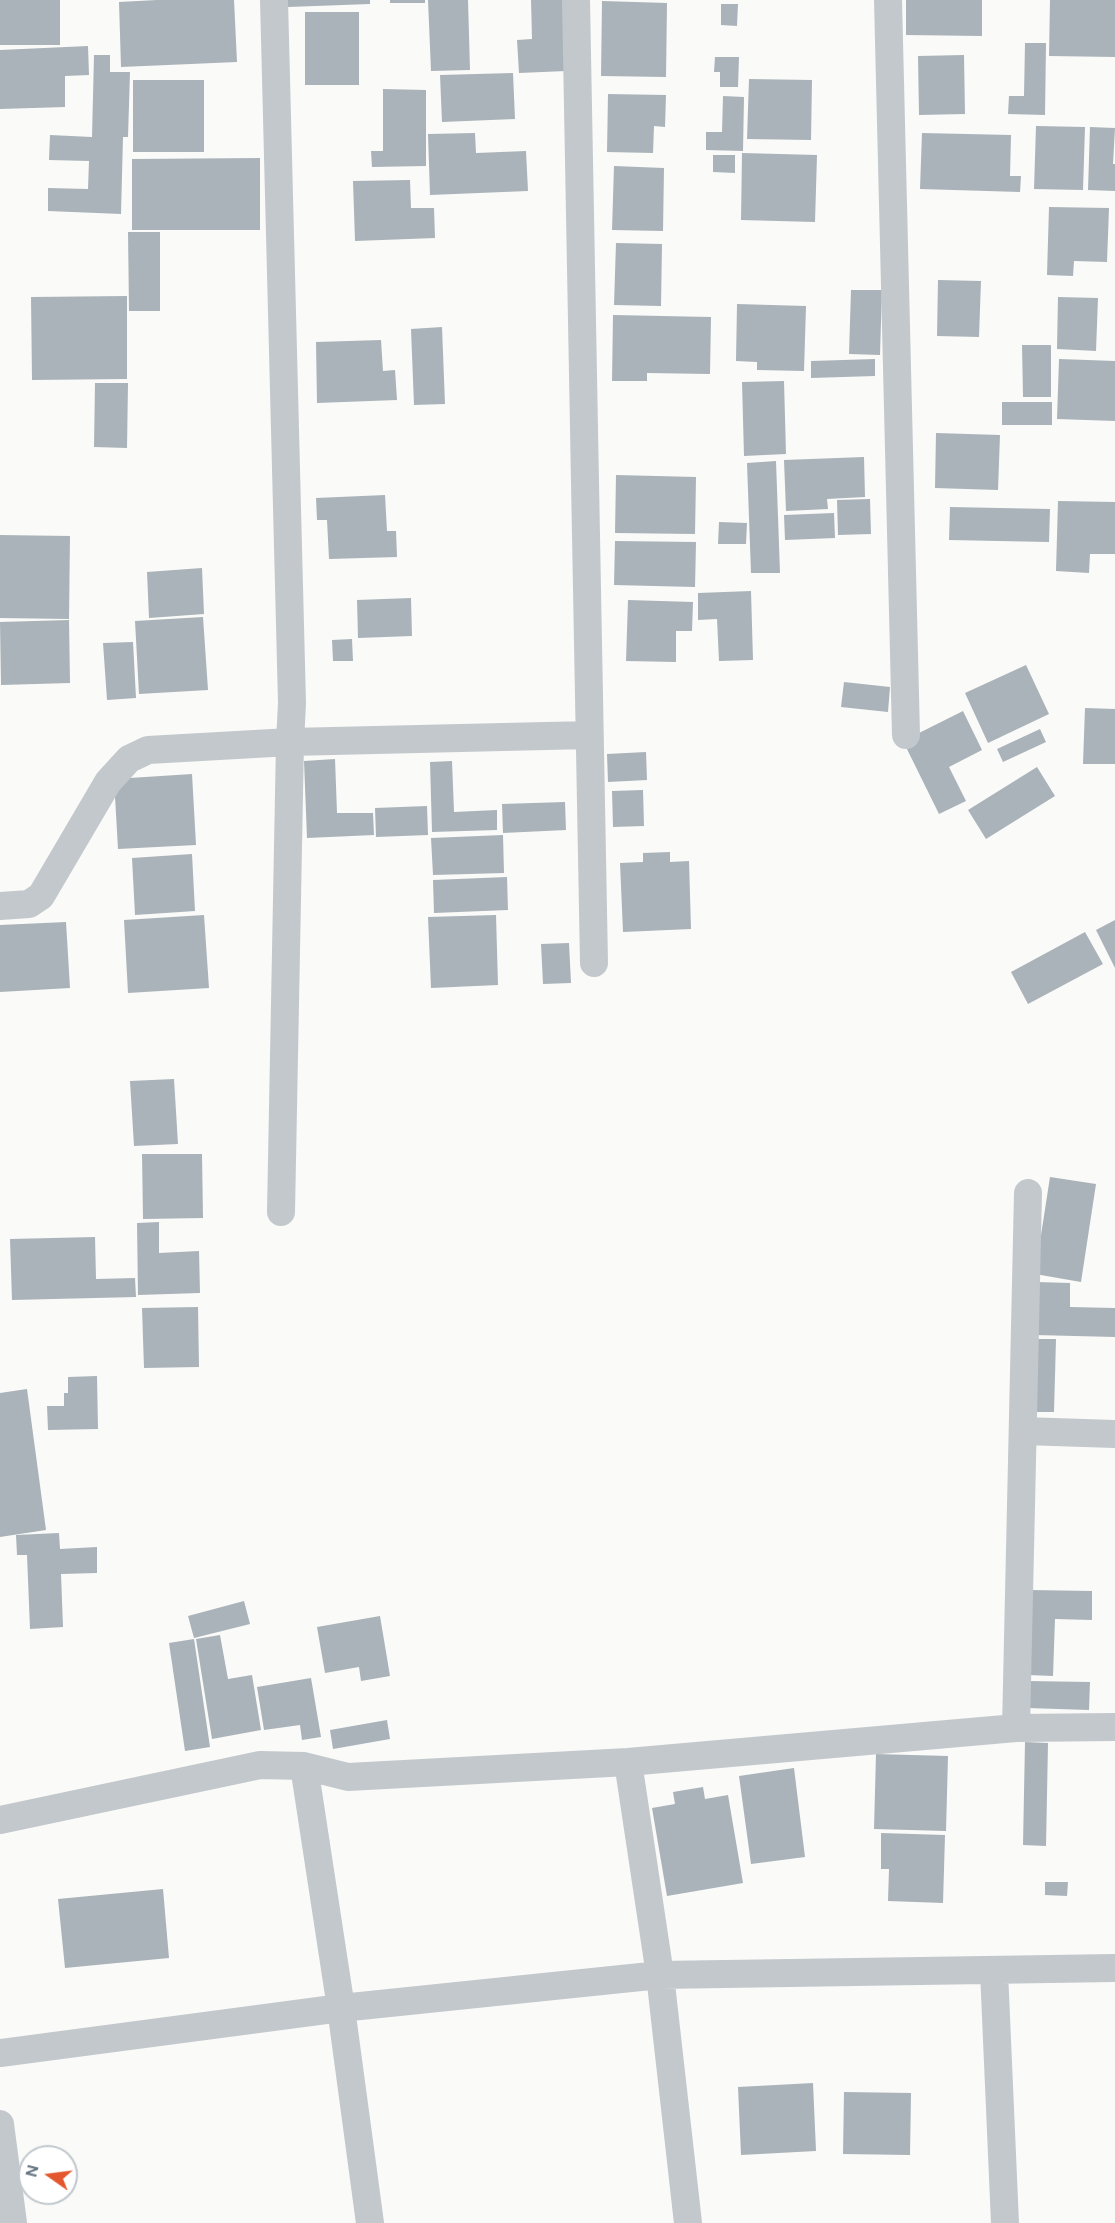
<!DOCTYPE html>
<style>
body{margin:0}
#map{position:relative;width:1115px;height:2223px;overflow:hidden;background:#fafaf8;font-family:"DM Sans",sans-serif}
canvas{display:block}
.north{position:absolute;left:18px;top:2145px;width:60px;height:60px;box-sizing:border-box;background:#fff;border:2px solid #c1c8cd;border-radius:50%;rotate:284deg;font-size:16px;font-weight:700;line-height:24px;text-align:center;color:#657683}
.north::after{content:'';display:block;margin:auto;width:21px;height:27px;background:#e4572e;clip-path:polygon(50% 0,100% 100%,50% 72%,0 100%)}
</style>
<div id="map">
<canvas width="1115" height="2223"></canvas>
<div class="north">N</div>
</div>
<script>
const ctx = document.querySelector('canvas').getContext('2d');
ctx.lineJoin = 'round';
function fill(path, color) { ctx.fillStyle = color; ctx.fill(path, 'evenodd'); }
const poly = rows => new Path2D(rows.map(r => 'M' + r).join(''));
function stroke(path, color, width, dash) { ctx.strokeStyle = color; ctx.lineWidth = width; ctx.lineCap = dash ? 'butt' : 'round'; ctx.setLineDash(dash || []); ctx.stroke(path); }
fill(poly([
 [0,0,60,0,60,45,0,45],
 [157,0,234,0,237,62,121,67,119,2],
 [287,0,370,0,370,4,288,7],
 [390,0,425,0,425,3,390,3],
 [428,0,468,0,470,70,431,71],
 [531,0,563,0,566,71,519,73,517,40,532,39],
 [906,0,982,0,982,36,906,35],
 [1050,0,1115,0,1115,57,1049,56],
 [602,1,667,3,666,77,601,76],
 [721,4,738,4,737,26,721,25],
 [305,12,359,12,359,85,305,85],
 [1025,43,1046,43,1045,115,1008,114,1009,96,1024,96],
 [88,46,89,75,65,76,65,107,0,109,0,50],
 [94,55,110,55,110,72,130,72,128,137,123,137,121,214,48,211,48,188,88,189,89,161,49,160,50,135,92,137],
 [964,55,965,114,919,115,918,56],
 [715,57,739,57,738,87,720,87,720,72,714,72],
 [513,73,515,119,442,122,440,75],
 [749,79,812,80,811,140,747,139],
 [133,80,204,80,204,152,133,152],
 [383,89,426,90,426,166,372,167,371,151,383,151],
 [608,94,666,95,665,127,654,126,653,153,607,152],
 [723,96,744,97,743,151,706,150,706,132,722,132],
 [1036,126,1085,127,1083,190,1034,189],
 [1090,127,1115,128,1113,164,1115,164,1115,191,1088,190],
 [475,133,476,153,526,151,528,191,430,195,428,134],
 [922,133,1011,135,1010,176,1021,176,1020,192,920,189],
 [742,153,817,155,815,222,741,220],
 [713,155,735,155,735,173,713,172],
 [260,158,260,230,132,230,132,159],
 [614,166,664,168,663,231,612,230],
 [410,180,411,208,434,208,435,238,355,241,353,181],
 [1049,207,1109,208,1107,262,1074,261,1073,276,1047,275],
 [128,232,160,232,160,311,129,311],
 [616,243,662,244,661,306,614,305],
 [938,280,981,281,979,337,937,336],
 [851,290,882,290,880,355,849,354],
 [127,296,127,379,32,380,31,297],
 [1058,297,1098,298,1096,351,1057,349],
 [737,304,806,306,804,371,757,370,757,362,736,361],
 [613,315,711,317,710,374,647,373,647,381,612,381],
 [442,327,445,404,414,405,411,329],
 [381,340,383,371,395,370,397,400,317,403,316,342],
 [1022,345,1051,345,1051,397,1023,397],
 [875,359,875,376,811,378,811,361],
 [1059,359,1115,361,1115,421,1057,419],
 [784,381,786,454,744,456,742,382],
 [95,383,128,383,127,448,94,447],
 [1002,402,1052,402,1052,425,1002,425],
 [936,433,1000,435,998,490,935,488],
 [864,457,865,497,827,499,828,509,786,511,784,460],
 [776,461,780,573,751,573,747,463],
 [616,475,696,477,695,534,615,533],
 [385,495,387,531,396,531,397,557,329,559,327,520,317,520,316,498],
 [870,499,871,534,838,535,837,500],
 [1058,501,1115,502,1115,554,1090,554,1089,573,1056,571],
 [950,507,1050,509,1049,542,949,540],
 [834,513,835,538,785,540,784,515],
 [719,522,747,523,746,544,718,544],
 [0,535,70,536,69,619,0,618],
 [615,541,696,542,695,587,614,585],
 [202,568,204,614,149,618,147,572],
 [751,591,753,660,719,661,717,619,698,620,698,593],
 [411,598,412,636,358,638,357,600],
 [628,600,693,602,692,631,676,631,676,662,626,661],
 [203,617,208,690,139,694,135,621],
 [69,620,70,683,1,685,0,622],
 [352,639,353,661,333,661,332,640],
 [133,642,136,698,107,700,103,643],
 [1026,665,1049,714,988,743,965,693],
 [844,682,890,687,888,712,841,707],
 [1085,708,1115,709,1115,764,1083,764],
 [963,711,982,750,949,767,966,801,939,814,903,741],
 [1040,729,1046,742,1003,762,997,749],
 [646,752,647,780,608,782,607,754],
 [335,759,337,813,373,813,374,835,307,838,304,761],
 [452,761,454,812,497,810,497,830,432,832,430,762],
 [1037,767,1055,796,986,839,968,810],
 [192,774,196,845,118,849,114,779],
 [643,790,644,826,613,827,612,791],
 [565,802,566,830,503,833,502,804],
 [427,806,428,835,376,837,375,808],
 [503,835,504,873,433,875,431,838],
 [670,852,670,862,689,861,691,929,623,932,620,863,643,862,643,853],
 [192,854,195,911,135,915,132,858],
 [507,877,508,910,434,913,433,880],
 [204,915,209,988,128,993,124,920],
 [496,915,498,985,431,988,428,917],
 [1115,920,1115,968,1096,930],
 [66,922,70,988,0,992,0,925],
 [1085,932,1103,964,1028,1004,1011,972],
 [569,943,571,983,543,984,541,944],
 [174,1079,178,1144,134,1146,130,1081],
 [142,1154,202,1154,203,1218,143,1219],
 [1050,1177,1096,1184,1081,1282,1035,1274],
 [159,1222,159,1253,199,1251,200,1293,138,1295,137,1223],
 [95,1237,96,1279,135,1278,136,1297,12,1300,10,1239],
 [1036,1282,1070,1283,1070,1307,1115,1308,1115,1337,1035,1335],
 [198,1307,199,1367,144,1368,142,1308],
 [1030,1339,1056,1339,1054,1412,1028,1412],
 [97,1376,98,1429,48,1430,47,1406,64,1406,64,1393,68,1393,68,1377],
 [27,1389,46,1530,0,1537,0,1393],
 [59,1533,60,1549,97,1547,97,1573,61,1574,63,1627,30,1629,27,1555,17,1555,16,1535],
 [1030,1590,1092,1591,1092,1620,1055,1619,1053,1676,1028,1675],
 [244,1601,250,1624,194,1638,188,1616],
 [380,1616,390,1676,361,1681,359,1667,325,1673,317,1627],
 [220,1635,228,1679,252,1675,261,1730,212,1739,196,1639],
 [194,1639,210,1747,185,1751,169,1643],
 [311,1678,321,1737,302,1740,300,1725,264,1730,257,1687],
 [1027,1681,1090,1682,1089,1710,1027,1708],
 [387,1720,390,1739,333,1749,330,1730],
 [1025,1742,1048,1743,1046,1846,1023,1845],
 [876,1754,948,1756,946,1831,874,1829],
 [794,1768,805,1857,751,1864,739,1776],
 [703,1787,705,1799,728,1795,743,1883,667,1896,652,1808,675,1804,673,1792],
 [881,1833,945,1835,943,1903,888,1901,889,1869,881,1869],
 [1045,1882,1068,1882,1067,1896,1045,1895],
 [163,1889,169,1958,65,1968,58,1899],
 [813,2083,816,2151,741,2155,738,2087],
 [844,2092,911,2093,910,2155,843,2154]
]), '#aab3b9');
stroke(poly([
 [274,0,292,703,290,742,281,1212],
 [576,0,594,963],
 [888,0,906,735],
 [0,906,29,904,41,896,108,782,129,759,148,750,290,742,589,735],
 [1023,1431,1115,1434],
 [1016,1728,1028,1193],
 [628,1762,660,1975,688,2223],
 [304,1766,341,2008,370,2223],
 [0,1820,260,1765,304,1766,348,1777,628,1762,1016,1728,1115,1727],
 [994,1971,1005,2223],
 [0,2053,341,2008,660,1975,1115,1968],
 [0,2124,13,2223]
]), '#c3c8cc', 28);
</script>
